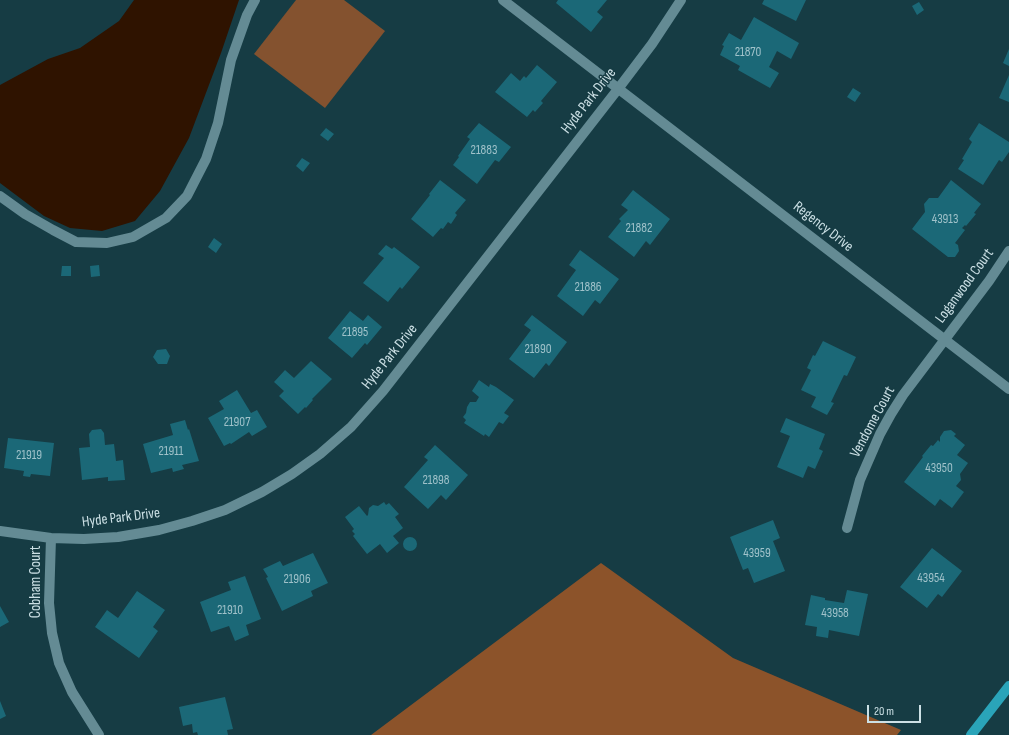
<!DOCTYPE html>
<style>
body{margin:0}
#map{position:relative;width:1009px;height:735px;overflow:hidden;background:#163c44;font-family:"Sofia Sans Condensed",sans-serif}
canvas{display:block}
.scale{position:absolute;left:867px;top:705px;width:54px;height:18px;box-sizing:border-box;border:2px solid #cce0e5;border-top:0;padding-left:5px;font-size:12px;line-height:14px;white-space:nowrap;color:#cce0e5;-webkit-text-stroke:3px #163c44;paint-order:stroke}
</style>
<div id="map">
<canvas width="1009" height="735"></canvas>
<div class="scale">20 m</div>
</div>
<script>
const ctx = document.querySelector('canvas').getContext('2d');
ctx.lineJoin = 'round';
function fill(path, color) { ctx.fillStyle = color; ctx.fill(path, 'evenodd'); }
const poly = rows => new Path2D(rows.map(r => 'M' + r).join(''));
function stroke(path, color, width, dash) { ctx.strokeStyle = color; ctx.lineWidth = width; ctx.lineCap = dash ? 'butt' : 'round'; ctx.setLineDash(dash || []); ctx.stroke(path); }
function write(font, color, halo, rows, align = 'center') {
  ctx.font = font + ' "Sofia Sans Condensed",sans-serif'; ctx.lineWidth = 3; ctx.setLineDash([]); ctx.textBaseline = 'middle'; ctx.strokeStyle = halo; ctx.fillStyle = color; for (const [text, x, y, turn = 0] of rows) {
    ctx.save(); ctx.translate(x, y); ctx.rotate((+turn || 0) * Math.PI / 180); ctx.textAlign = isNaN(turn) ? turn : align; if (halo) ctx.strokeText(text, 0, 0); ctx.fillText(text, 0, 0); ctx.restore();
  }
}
fill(poly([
 [296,0,344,0,385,31,325,108,254,54]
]), '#84522f');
fill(poly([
 [601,563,733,658,901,730,897,735,371,735]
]), '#8c532a');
fill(poly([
 [134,0,239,0,221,53,189,138,160,191,135,221,102,231,70,228,44,216,0,183,0,85,48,59,80,48,119,21]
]), '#2f1300');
fill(poly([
 [558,0,607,0,597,12,603,17,591,32,556,3],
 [764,0,806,0,796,21,762,4],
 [919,2,924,10,917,15,912,6],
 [754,17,799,43,791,59,777,51,769,67,779,73,770,88,738,70,740,66,720,55,724,46,722,45,729,33,741,40],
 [1009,49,1009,66,1003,63],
 [537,65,557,82,541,101,543,103,535,112,533,110,527,117,495,92,511,73,520,81,524,76,526,78],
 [1009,75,1009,102,999,98],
 [853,88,861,93,855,102,847,97],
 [479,123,511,147,499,162,495,160,477,184,453,165,459,157,458,156,470,139,467,137],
 [979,123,1009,142,1009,152,1002,162,999,160,983,185,958,169,964,160,962,159,972,142,969,139],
 [326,128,334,134,328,141,320,135],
 [302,158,310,163,303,172,296,166],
 [440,180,466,200,455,213,457,215,451,224,448,222,443,229,441,228,433,237,411,219,430,195,429,194],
 [951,180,981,204,974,213,976,214,966,226,965,225,962,228,965,230,955,243,958,245,959,251,955,257,948,257,912,229,925,212,924,204,929,198,938,198],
 [633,190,670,219,650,245,646,241,634,257,608,237,621,221,619,219,628,210,621,205],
 [214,238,222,244,216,253,208,247],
 [386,245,392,249,394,247,420,267,402,289,400,287,388,302,363,283,384,258,378,254],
 [580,250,619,279,600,304,595,300,583,316,557,296,576,270,569,265],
 [99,265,100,276,91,277,90,266],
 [62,266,71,266,71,276,61,276],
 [350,311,363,321,368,315,382,327,367,345,365,343,352,358,328,338],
 [532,315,567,342,549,366,546,363,534,378,509,359,531,330,524,325],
 [823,341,856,357,847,376,844,375,831,402,834,403,827,415,811,407,816,397,801,390,811,370,807,368,813,355,815,356],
 [166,349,170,356,167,364,158,364,153,357,157,350],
 [311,361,332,379,312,399,313,400,306,408,305,407,298,414,279,396,284,391,274,382,285,370,294,378],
 [479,380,489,387,490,384,496,387,514,400,504,413,509,416,503,424,499,422,489,437,485,434,484,436,464,423,466,420,463,417,466,413,467,407,470,402,476,402,479,397,472,391],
 [237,390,251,413,257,410,267,427,252,436,249,432,231,444,230,443,224,446,208,418,224,409,219,401],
 [786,418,825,434,819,449,823,451,815,469,808,466,803,478,777,467,790,436,780,432],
 [185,420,188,430,189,429,199,461,182,465,184,469,173,472,172,468,151,473,143,444,173,435,170,424],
 [101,429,104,433,105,445,114,444,116,461,123,460,125,480,108,481,108,477,82,480,79,448,90,447,89,434,92,430],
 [951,430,956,434,954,436,965,445,957,455,968,463,960,474,961,480,956,486,964,492,952,508,940,499,935,506,904,482,923,457,922,456,931,445,933,446,938,440,940,442,940,437,944,431],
 [8,438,54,443,50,476,31,474,30,477,23,476,24,471,4,468],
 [435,445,468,475,446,500,441,495,428,509,404,487,428,460,424,457],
 [384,502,386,505,389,503,399,514,395,517,403,528,393,536,399,543,387,553,380,544,367,554,353,536,355,534,352,531,354,529,345,517,359,506,367,516,368,515,369,508,373,505,378,506],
 [773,520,780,538,773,541,785,571,754,583,748,568,743,570,730,537],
 '403 544a7 7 0 1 1 14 0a7 7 0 1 1-14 0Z',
 [932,548,962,571,942,597,938,594,927,608,900,587],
 [313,553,328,583,311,591,313,596,282,611,266,578,268,577,263,569,280,561,283,566],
 [245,576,261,619,246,625,249,635,235,641,229,626,211,632,200,602,231,590,228,582],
 [847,590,868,594,859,636,829,630,828,638,816,636,817,627,805,625,811,595,825,598,825,600,844,603],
 [137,591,165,610,153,627,158,631,139,658,95,627,107,610,118,618],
 [0,606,9,622,0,627],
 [225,697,233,729,227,730,228,735,198,735,197,732,193,733,192,724,183,726,179,707],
 [0,701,6,716,0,719]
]), '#1b6877');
stroke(poly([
 [503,0,1009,389],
 [0,196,25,214,53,230,76,242,107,243,133,237,166,218,187,196,206,159,218,123,231,60,247,15,255,0],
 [847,528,860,480,880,434,891,414,903,395,989,281,1009,251],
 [0,531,51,538,84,539,118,537,159,530,192,521,225,510,262,492,292,474,320,454,351,427,383,391,618,89,652,44,681,0],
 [51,538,49,603,52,633,59,663,72,692,99,735]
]), '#648b94', 10);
stroke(poly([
 [971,735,1009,686]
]), '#2aa4b9', 10);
write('13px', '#a0c2ca', null, [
 ["21870",748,53],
 ["21883",484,151],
 ["43913",945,220],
 ["21882",639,229],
 ["21886",588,288],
 ["21895",355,333],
 ["21890",538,350],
 ["21907",237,423],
 ["21911",171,452],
 ["21919",29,456],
 ["43950",939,469],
 ["21898",436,481],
 ["43959",757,554],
 ["43954",931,579],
 ["21906",297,580],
 ["21910",230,611],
 ["43958",835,614]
]);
write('15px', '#cce0e5', '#163c44', [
 ["Hyde Park Drive",589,101,-52],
 ["Regency Drive",823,227,38],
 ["Loganwood Court",965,286,-54],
 ["Hyde Park Drive",390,357,-51],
 ["Vendome Court",873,422,-62],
 ["Hyde Park Drive",121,518,-7],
 ["Cobham Court",36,582,-90]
]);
</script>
